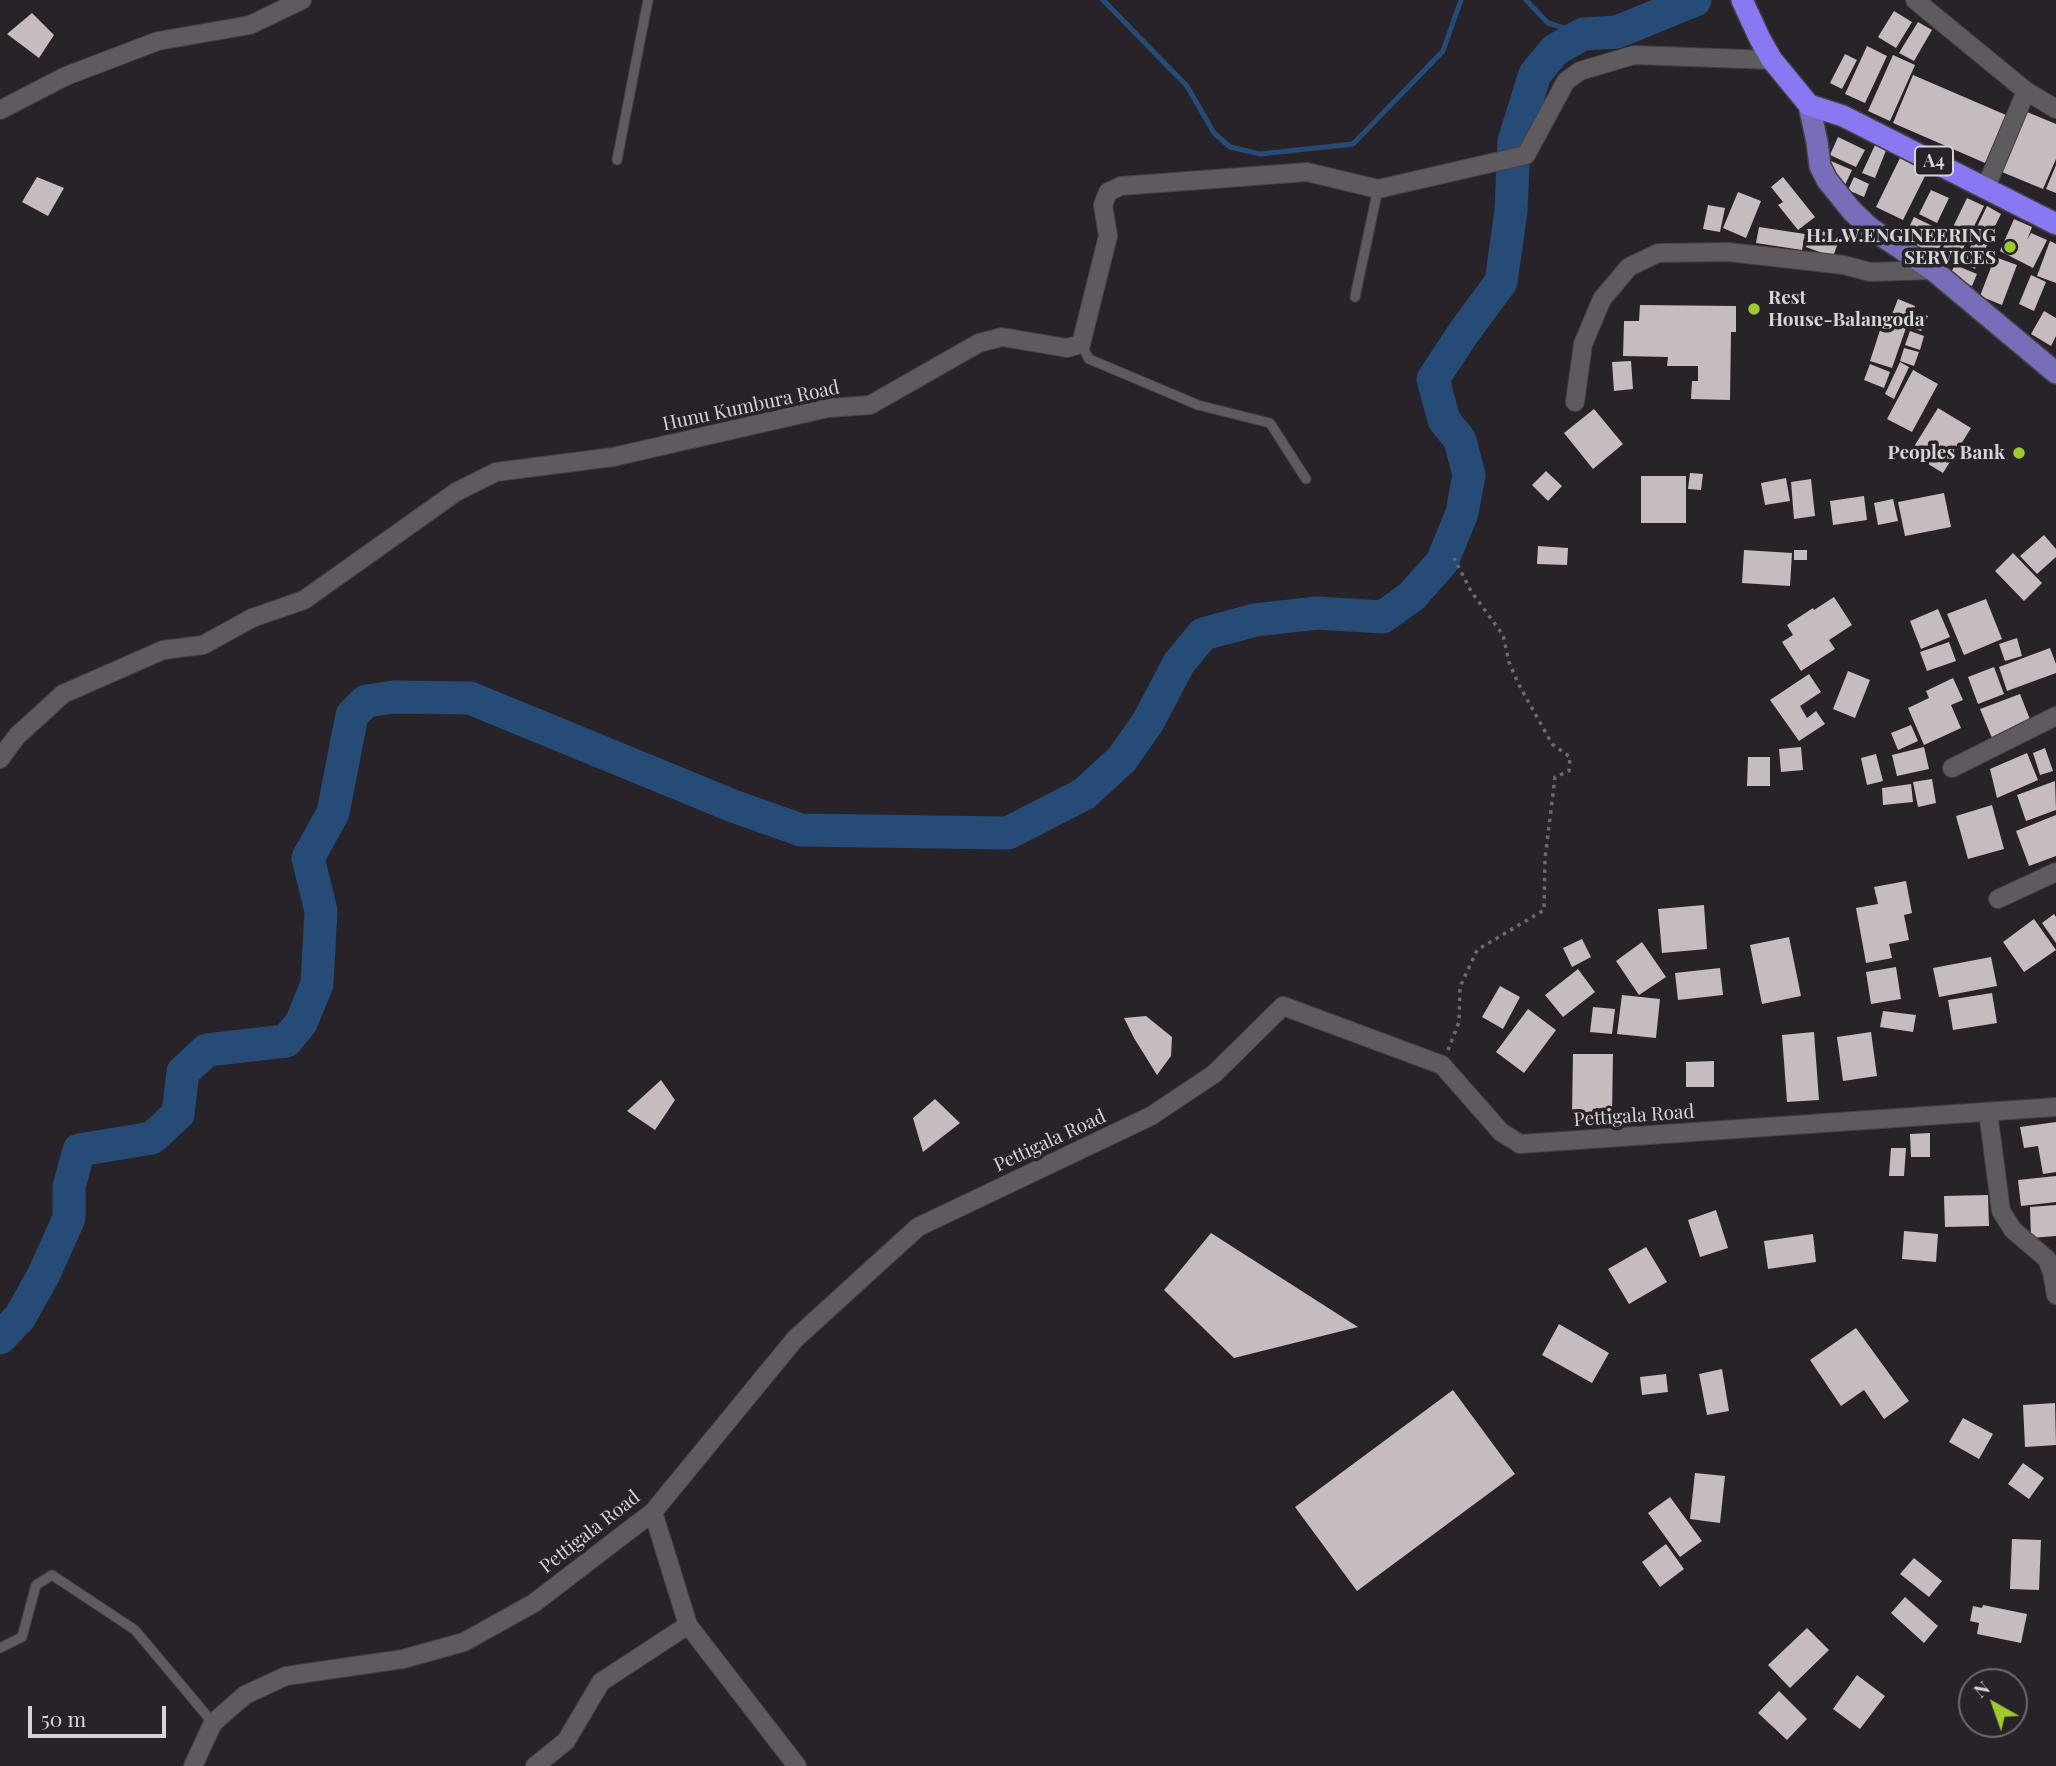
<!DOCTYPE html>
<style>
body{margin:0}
#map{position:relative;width:2056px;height:1766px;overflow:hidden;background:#272329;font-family:"Playfair Display",serif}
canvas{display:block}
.north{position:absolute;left:1958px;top:1668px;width:70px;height:70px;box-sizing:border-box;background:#272329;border:2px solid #6d696f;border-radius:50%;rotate:320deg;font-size:19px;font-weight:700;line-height:28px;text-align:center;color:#d7d3d7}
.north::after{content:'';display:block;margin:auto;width:24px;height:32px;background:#9dca2f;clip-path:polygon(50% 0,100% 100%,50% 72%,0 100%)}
.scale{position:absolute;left:28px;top:1706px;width:138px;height:32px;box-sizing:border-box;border:4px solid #d7d3d7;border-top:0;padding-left:9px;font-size:21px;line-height:24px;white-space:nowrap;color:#d7d3d7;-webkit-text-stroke:5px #272329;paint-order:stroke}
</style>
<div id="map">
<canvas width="2056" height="1766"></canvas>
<div class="north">N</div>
<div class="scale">50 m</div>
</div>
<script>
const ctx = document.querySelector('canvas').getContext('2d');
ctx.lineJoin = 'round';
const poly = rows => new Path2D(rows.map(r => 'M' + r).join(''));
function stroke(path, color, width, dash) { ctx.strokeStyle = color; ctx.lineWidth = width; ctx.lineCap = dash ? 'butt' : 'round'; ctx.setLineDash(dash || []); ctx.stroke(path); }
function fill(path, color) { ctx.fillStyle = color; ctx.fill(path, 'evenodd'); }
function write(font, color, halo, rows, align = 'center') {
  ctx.font = font + ' "Playfair Display",serif'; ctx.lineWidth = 7; ctx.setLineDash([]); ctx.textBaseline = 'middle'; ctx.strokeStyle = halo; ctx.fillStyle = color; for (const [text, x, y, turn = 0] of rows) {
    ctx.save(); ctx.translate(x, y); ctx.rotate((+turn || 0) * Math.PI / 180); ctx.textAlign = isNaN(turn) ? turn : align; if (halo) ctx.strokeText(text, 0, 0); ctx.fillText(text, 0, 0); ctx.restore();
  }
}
stroke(poly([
 [1103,0,1187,86,1214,133,1230,147,1260,154,1353,144,1443,51,1461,0],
 [1526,0,1548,23,1583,34]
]), '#254b76', 5);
stroke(poly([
 [0,1338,20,1317,44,1274,69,1218,69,1187,79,1150,152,1138,178,1114,183,1072,207,1050,286,1041,301,1023,317,984,321,911,308,858,333,813,352,715,366,701,394,697,470,698,733,806,801,830,1008,833,1084,794,1122,759,1148,722,1179,663,1203,634,1255,620,1317,613,1383,617,1412,596,1442,562,1462,513,1469,475,1460,440,1444,420,1433,379,1464,332,1501,282,1511,211,1514,141,1535,74,1555,50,1583,34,1617,32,1695,0]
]), '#254b76', 33);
fill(poly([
 [1894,11,1912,22,1896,48,1878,37],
 [32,13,54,35,39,58,7,34],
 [1918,22,1932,30,1914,61,1899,53],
 [1867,46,1887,56,1865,103,1845,94],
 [1845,54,1857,60,1842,89,1830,83],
 [1893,55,1915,65,1890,121,1868,111],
 [1913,75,2006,115,1985,163,1893,123],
 [2027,112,2056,124,2056,159,2043,189,2002,172],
 [1838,137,1865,150,1856,167,1830,155],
 [1876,143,1887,148,1875,178,1862,173],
 [1900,158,1927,172,1903,220,1876,207],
 [1831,161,1852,170,1845,185,1827,170],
 [2056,165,2056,193,2046,189],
 [37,177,64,188,48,216,22,202],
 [1783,177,1815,217,1798,230,1778,205,1783,202,1771,187],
 [1854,177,1869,184,1864,197,1848,190],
 [1931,190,1949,198,1937,223,1919,214],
 [1738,192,1761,201,1746,238,1723,228],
 [1967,198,1984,206,1957,261,1940,254],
 [1708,205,1725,208,1720,232,1703,229],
 [1987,206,2001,214,1989,238,1975,231],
 [1914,217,1947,233,1935,257,1902,241],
 [2014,219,2032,227,2027,240,2031,233,2047,240,2033,268,2000,251],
 [1759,227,1805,234,1802,250,1756,243],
 [1814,227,1840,237,1833,257,1806,247],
 [1974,239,1987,245,1975,269,1963,263],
 [2050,241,2056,244,2056,283,2037,276],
 [1995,257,2017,265,2002,305,1980,296],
 [1955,265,1977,274,1972,286,1949,276],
 [2031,275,2046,282,2034,311,2019,304],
 [1898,299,1915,306,1908,324,1891,317],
 [1640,305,1736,306,1736,332,1731,332,1730,400,1691,399,1692,381,1698,381,1698,366,1667,366,1668,357,1623,356,1624,321,1639,321],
 [2044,311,2056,318,2056,336,2051,346,2031,334],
 [1919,313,1928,316,1921,331,1913,328],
 [1883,321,1906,328,1892,368,1870,361],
 [1910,331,1924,336,1920,350,1905,345],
 [1904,348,1919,352,1914,366,1900,361],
 [1631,361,1633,389,1614,391,1612,362],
 [1900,362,1909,367,1894,399,1885,394],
 [1870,364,1890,372,1884,388,1864,380],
 [1913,370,1938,384,1912,432,1887,419],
 [1938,408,1971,428,1943,473,1910,453],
 [1594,409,1623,444,1593,469,1564,433],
 [1546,471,1562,486,1548,501,1532,485],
 [1690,473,1703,474,1701,490,1688,489],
 [1641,476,1686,476,1686,523,1641,523],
 [1786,478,1790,501,1765,505,1761,483],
 [1811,479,1815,516,1794,519,1791,482],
 [1944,493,1951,527,1905,536,1898,502],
 [1864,496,1867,520,1833,525,1830,501],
 [1893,499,1898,521,1878,525,1874,503],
 [2044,535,2056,549,2056,557,2037,574,2020,556],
 [1538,546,1568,548,1567,565,1537,564],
 [1744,550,1792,553,1790,586,1742,583],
 [1794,550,1807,550,1807,560,1794,560],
 [2013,553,2042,583,2024,601,1995,571],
 [1834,597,1852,625,1829,640,1835,649,1801,671,1782,642,1793,635,1787,625,1813,608,1814,610],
 [1986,599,2002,639,1964,655,1947,614],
 [1938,609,1950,637,1921,649,1910,621],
 [2017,638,2022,656,2005,661,1999,644],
 [1949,642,1956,661,1927,671,1920,652],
 [2050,648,2056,664,2056,673,2007,691,1999,667],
 [1994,667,2004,694,1978,704,1968,677],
 [1848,671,1870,680,1855,718,1833,709],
 [1809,674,1821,692,1800,706,1807,718,1816,711,1825,724,1799,741,1770,700],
 [1953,678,1963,700,1951,705,1961,728,1924,745,1908,708,1929,698,1926,691],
 [2020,694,2031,722,1992,738,1980,709],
 [1911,725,1918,741,1898,750,1891,733],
 [1801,747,1803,770,1781,772,1779,749],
 [1924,747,1929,769,1897,776,1892,755],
 [2045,748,2053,771,2040,775,2033,753],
 [2027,753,2038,780,1997,798,1990,769],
 [1876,754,1883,781,1867,785,1861,758],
 [1748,757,1770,757,1770,786,1747,786],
 [1932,779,1936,803,1918,807,1913,782],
 [2055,781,2056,810,2026,821,2017,795],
 [1911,784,1913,802,1883,805,1882,788],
 [1992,805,2004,849,1968,859,1956,816],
 [2056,815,2056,856,2029,866,2016,831],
 [1906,881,1912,913,1904,915,1909,940,1889,944,1892,958,1866,963,1856,908,1878,904,1874,887],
 [1704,905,1707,949,1662,953,1658,909],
 [2054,914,2056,917,2056,943,2042,923],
 [2034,919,2056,950,2024,972,2003,942],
 [1789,937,1801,996,1762,1004,1750,945],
 [1582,939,1591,957,1572,967,1563,948],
 [1642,942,1666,977,1639,995,1616,961],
 [1991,957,1997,986,1939,997,1933,968],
 [1896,967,1901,999,1871,1004,1866,972],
 [1720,968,1723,995,1678,1000,1675,973],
 [1578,969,1595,992,1563,1017,1545,995],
 [1500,986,1520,997,1503,1029,1482,1017],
 [1992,993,1997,1023,1953,1030,1948,1000],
 [1622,995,1660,999,1656,1038,1617,1034],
 [1593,1007,1615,1009,1612,1034,1590,1032],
 [1528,1009,1556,1030,1524,1073,1496,1052],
 [1883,1011,1916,1015,1913,1032,1880,1027],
 [1146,1016,1172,1037,1171,1056,1157,1075,1134,1038,1124,1018],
 [1814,1032,1819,1100,1787,1102,1782,1035],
 [1871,1032,1877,1076,1843,1081,1837,1037],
 [1573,1054,1613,1054,1612,1112,1572,1112],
 [1714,1061,1714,1087,1686,1087,1686,1062],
 [661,1080,675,1100,655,1130,627,1111],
 [935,1099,960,1123,923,1152,913,1118],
 [2056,1122,2056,1172,2043,1174,2038,1146,2024,1148,2020,1127],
 [1930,1133,1930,1157,1911,1157,1910,1134],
 [1891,1148,1906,1148,1904,1176,1889,1176],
 [2056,1176,2056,1202,2021,1206,2018,1180],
 [1988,1195,1989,1226,1945,1227,1944,1196],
 [2056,1205,2056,1236,2031,1238,2030,1207],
 [1716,1210,1728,1248,1700,1257,1688,1220],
 [1904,1231,1938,1234,1936,1262,1902,1259],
 [1211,1233,1358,1327,1234,1358,1164,1290],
 [1813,1234,1816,1262,1768,1269,1764,1241],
 [1646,1247,1667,1282,1629,1304,1608,1269],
 [1559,1324,1609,1353,1592,1383,1542,1355],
 [1856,1328,1909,1401,1884,1419,1864,1390,1841,1406,1810,1360],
 [1722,1369,1729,1411,1707,1415,1699,1374],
 [1666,1374,1668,1392,1642,1395,1640,1377],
 [1453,1390,1515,1474,1357,1591,1295,1507],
 [2055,1403,2056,1445,2025,1447,2023,1405],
 [1963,1418,1993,1434,1979,1459,1949,1442],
 [2023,1463,2044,1478,2029,1499,2008,1484],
 [1695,1473,1725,1476,1720,1523,1690,1519],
 [1670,1497,1702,1541,1680,1557,1648,1513],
 [2012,1539,2041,1540,2039,1590,2010,1589],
 [1666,1544,1684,1569,1660,1587,1642,1562],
 [1914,1558,1942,1581,1929,1597,1900,1574],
 [1905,1597,1938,1626,1924,1643,1891,1613],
 [1983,1605,2027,1614,2021,1643,1977,1634,1979,1623,1970,1621,1973,1606,1982,1608],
 [1807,1628,1829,1650,1790,1688,1768,1665],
 [1857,1675,1885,1696,1860,1729,1833,1709],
 [1779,1691,1807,1719,1787,1740,1758,1713]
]), '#c6bbbf');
const lane = poly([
 [617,160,648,0],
 [1355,297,1378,189],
 [1081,344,1089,359,1198,405,1270,423,1306,479],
 [0,1648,22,1637,36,1585,52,1575,135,1630,213,1723]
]);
const street = poly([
 [1915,0,2026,91,2056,109],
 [0,110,66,76,158,41,250,25,302,0],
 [1986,187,2026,91],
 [1575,402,1583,344,1602,299,1629,267,1658,253,1728,252,1844,265,1870,272,1933,270],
 [0,759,17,736,63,694,163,650,203,645,252,618,304,600,456,492,496,472,613,457,828,408,870,405,979,343,1002,337,1067,348,1081,344,1108,236,1103,205,1108,192,1121,186,1307,172,1378,189,1526,155,1566,81,1580,71,1634,55,1772,60],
 [1952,768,2056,716],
 [1998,899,2056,872],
 [1988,1112,2001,1211,2013,1230,2047,1259,2052,1272,2056,1295],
 [688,1625,797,1766],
 [193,1766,213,1723,245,1695,286,1676,403,1659,464,1642,534,1603,653,1512,795,1339,918,1227,1151,1116,1214,1074,1283,1006,1442,1065,1501,1132,1520,1144,2056,1107],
 [535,1766,566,1741,601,1682,688,1625,653,1512]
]);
const primary = poly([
 [1809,105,1817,142,1820,166,1827,180,1852,211,1870,228,1933,270,2056,373]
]);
const highway = poly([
 [1742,0,1760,39,1772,60,1809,105,1843,116,2056,224]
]);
stroke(lane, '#444044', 11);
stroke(street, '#444044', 20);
stroke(primary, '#444044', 24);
stroke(highway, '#444044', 24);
stroke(poly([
 [1448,1050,1459,1022,1460,987,1477,950,1544,910,1545,859,1555,777,1569,771,1570,757,1552,744,1518,683,1509,662,1503,635,1471,591,1454,558]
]), '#6d696e', 3.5, [3.5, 5]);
stroke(lane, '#5f5a60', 9);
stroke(street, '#5f5a60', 18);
stroke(primary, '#786db8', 21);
stroke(highway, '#8879f2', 21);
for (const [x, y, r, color] of [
 [2010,247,7,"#9dca2f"],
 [1754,309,7,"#9dca2f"],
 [2019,453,7,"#9dca2f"]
]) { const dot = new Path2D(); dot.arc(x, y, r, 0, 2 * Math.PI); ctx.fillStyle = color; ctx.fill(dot); stroke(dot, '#272329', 2.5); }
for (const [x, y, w] of [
 [1934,161,38]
]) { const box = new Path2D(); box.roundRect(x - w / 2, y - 14.5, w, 29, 5); ctx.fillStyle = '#272329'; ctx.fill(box); stroke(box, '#d7d3d7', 2); }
write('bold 18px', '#d7d3d7', null, [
 ["A4",1934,161]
]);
write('bold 19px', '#d7d3d7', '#272329', [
 ["H.L.W.ENGINEERING",1996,236],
 ["SERVICES",1996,258],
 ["Rest",1768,298,"left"],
 ["House-Balangoda",1768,320,"left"],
 ["Peoples Bank",2005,453]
], 'right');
write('19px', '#d7d3d7', '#272329', [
 ["Hunu Kumbura Road",751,406,-12],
 ["Pettigala Road",1634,1116,-4],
 ["Pettigala Road",1050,1141,-25],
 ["Pettigala Road",590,1532,-38]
]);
</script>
